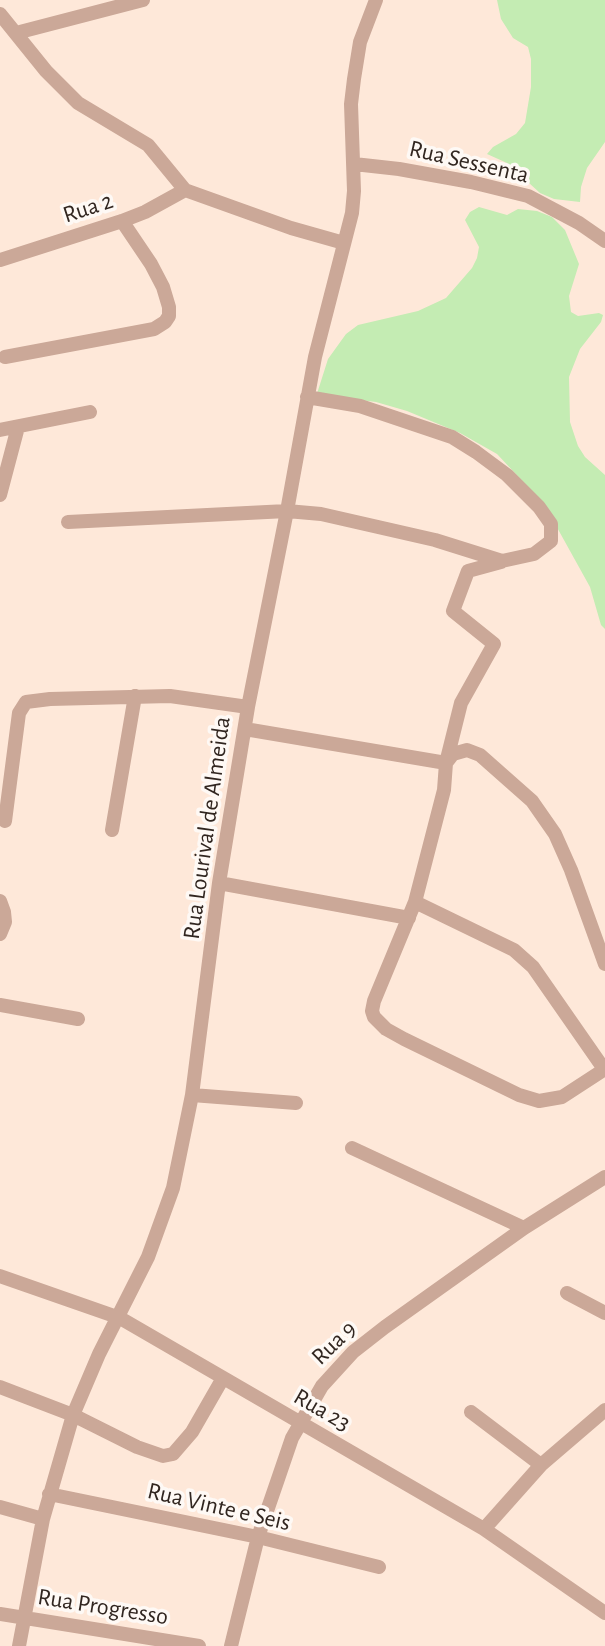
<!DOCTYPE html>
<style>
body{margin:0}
canvas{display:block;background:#fee8d9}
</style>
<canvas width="605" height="1646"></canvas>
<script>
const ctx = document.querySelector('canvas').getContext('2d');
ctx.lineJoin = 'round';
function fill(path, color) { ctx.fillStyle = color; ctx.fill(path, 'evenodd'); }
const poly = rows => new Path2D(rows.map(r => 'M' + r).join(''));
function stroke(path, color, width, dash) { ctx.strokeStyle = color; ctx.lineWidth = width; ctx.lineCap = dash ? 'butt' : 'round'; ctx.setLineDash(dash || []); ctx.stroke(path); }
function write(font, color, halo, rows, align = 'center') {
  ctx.font = font + ' "Alegreya Sans",sans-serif'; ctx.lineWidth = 7; ctx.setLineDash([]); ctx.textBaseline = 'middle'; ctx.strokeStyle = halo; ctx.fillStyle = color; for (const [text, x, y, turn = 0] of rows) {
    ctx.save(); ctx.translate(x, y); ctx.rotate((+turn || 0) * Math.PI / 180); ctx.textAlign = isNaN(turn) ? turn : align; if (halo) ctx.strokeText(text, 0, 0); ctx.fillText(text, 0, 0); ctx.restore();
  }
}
fill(poly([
 [497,0,605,0,605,142,587,168,581,187,580,202,554,199,540,193,507,163,487,154,493,147,516,134,525,123,531,87,531,59,528,47,513,38,501,19],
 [479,207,507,215,518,209,537,211,552,217,565,230,579,264,569,296,571,312,578,316,599,313,603,315,601,322,580,349,569,377,570,422,578,446,585,457,605,475,605,629,601,625,590,587,544,504,497,454,460,433,407,411,376,402,337,397,315,400,328,359,346,334,358,325,418,311,446,298,472,268,477,258,479,247,465,220,470,212]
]), '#c4ecb3');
stroke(poly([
 [0,14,46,71,78,103,148,145,185,190,291,228,344,243],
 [16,33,143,0],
 [354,164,399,169,471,182,528,196,579,223,605,241],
 [0,260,122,221,145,212,185,190],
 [5,357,154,329,165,322,169,316,169,307,163,287,151,264,122,221],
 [0,430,90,412],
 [0,495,18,427],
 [68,522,287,511,321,514,435,540,502,561,534,554,551,541,551,524,539,507,507,475,476,452,452,437,360,406,307,397],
 [245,729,446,763,461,703,494,644,453,611,468,571,501,562],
 [5,821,19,713,26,702,50,699,170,696,248,707],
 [112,830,135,696],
 [219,883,409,918],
 [0,901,4,912,5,922,0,934],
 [415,902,514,950,533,967,604,1069],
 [605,964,571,870,555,834,532,801,480,755,467,750,453,754,446,763,444,790,415,902,374,1001,372,1011,374,1017,386,1029,404,1039,519,1095,539,1101,562,1097,605,1069],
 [0,1005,78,1019],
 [192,1095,296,1103],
 [352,1148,524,1228],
 [0,1276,120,1318,484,1529,605,1613],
 [567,1293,605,1313],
 [0,1387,73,1415,137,1447,163,1456,173,1454,192,1432,223,1378],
 [471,1412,541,1465],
 [49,1494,258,1537,379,1567],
 [0,1507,43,1519],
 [484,1529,541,1465,605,1410],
 [0,1614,199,1646],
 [19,1646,43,1519,73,1415,99,1354,148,1257,173,1188,192,1095,219,883,248,707,287,511,315,357,352,213,354,191,351,104,354,79,360,42,376,0],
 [231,1646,258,1537,278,1479,292,1438,322,1386,353,1352,385,1327,524,1228,605,1177]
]), '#cba898', 14);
write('24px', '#312620', '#fef9f5', [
 ["Rua Sessenta",469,162,13],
 ["Rua 2",88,208,-18],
 ["Rua Lourival de Almeida",207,828,-82],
 ["Rua 9",334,1343,-44],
 ["Rua 23",322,1410,30],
 ["Rua Vinte e Seis",219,1507,13],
 ["Rua Progresso",103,1607,9]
]);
</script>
